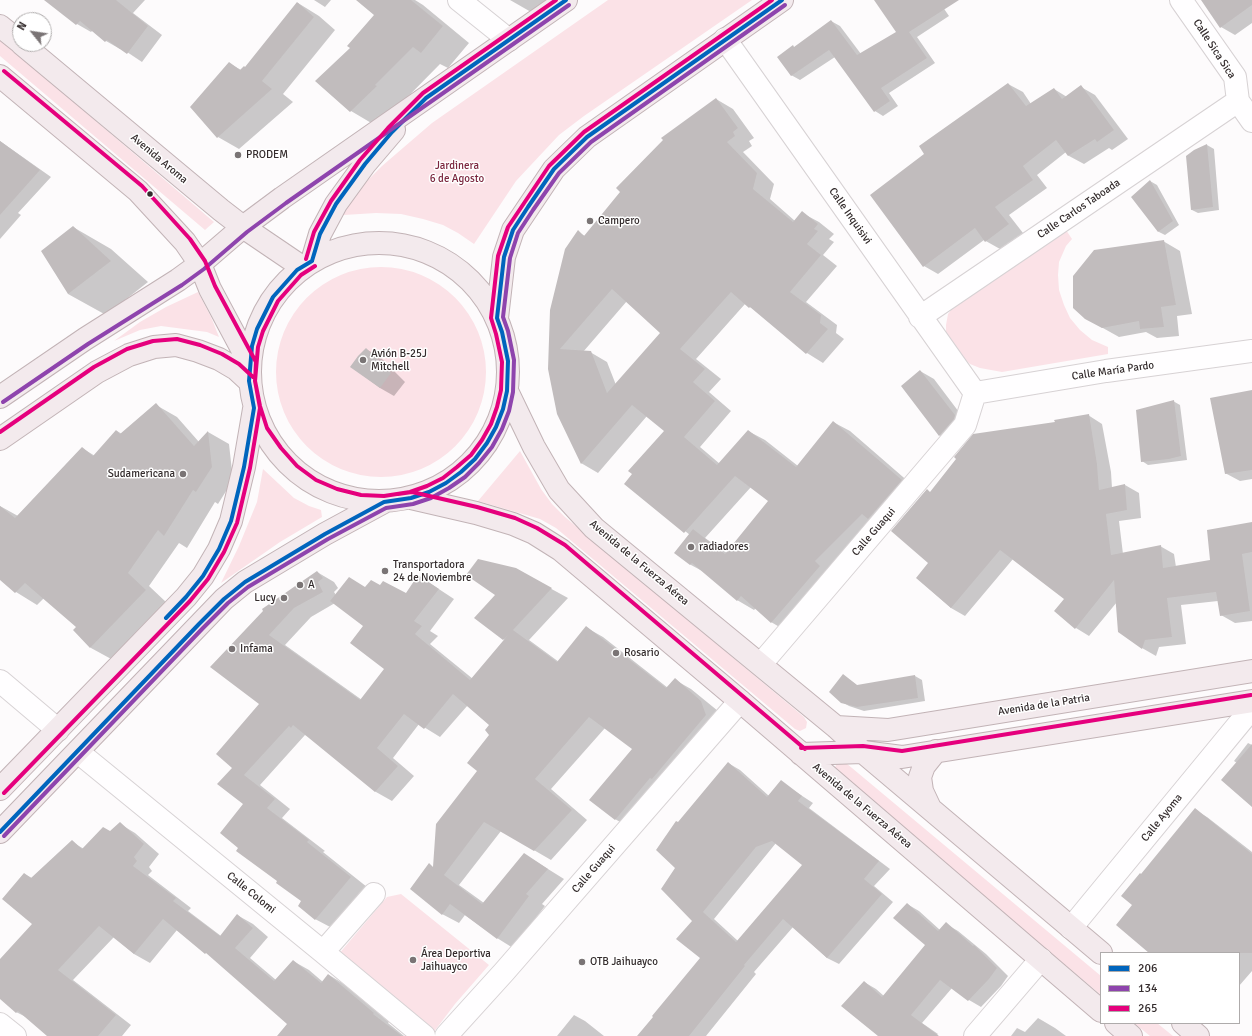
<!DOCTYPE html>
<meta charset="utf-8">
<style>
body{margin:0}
#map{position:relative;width:1252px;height:1036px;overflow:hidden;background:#fdfbfc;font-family:Signika,sans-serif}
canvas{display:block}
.legend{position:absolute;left:1100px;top:952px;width:140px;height:72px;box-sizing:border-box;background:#fff;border:1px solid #aeabab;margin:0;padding:5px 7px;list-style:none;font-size:12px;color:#342c2d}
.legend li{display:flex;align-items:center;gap:8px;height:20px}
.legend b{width:20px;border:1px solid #aeabab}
.north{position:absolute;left:12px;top:12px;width:40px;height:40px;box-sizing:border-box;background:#fff;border:1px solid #aeabab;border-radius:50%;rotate:300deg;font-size:11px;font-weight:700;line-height:16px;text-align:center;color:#342c2d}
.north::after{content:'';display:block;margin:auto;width:14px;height:18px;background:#7a7475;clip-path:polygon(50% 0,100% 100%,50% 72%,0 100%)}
</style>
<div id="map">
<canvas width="1252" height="1036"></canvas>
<ul class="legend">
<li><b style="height:5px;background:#0065bd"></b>206</li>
<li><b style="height:5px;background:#8e44ad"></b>134</li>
<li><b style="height:5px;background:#e5007d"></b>265</li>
</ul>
<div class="north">N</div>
</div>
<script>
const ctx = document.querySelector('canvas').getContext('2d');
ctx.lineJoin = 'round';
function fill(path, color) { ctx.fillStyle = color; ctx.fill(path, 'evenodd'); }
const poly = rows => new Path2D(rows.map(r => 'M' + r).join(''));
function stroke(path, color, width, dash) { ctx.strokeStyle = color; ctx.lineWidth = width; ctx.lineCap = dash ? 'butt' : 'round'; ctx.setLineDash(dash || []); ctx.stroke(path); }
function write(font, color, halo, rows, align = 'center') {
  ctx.font = font + ' Signika,sans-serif'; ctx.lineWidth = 3; ctx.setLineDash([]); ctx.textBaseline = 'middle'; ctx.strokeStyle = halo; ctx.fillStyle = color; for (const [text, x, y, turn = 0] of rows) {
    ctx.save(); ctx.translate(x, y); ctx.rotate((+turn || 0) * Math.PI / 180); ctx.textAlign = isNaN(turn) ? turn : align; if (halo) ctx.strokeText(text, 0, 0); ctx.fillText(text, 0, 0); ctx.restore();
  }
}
fill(poly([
 [608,0,752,0,584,116,559,135,516,181,474,244,458,233,443,225,423,219,401,214,376,213,344,215,343,208,352,196,382,166,432,123],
 [0,39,214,222,205,230,0,56],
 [1066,230,1072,239,1066,246,1059,262,1058,275,1059,290,1064,305,1070,318,1080,330,1092,340,1108,347,1108,354,1002,372,980,368,970,364,962,357,946,334,946,325,948,314,954,306],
 '276 372a105 105 0 1 1 210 0a105 105 0 1 1-210 0Z',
 [198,292,211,317,219,337,207,332,161,326,140,330,114,341,140,322,166,307],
 [520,451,541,489,552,504,565,517,804,717,807,722,806,728,800,731,795,729,556,528,540,519,478,501],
 [263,469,294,498,309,506,321,510,322,517,280,542,221,583,239,546,257,502],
 [838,762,846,763,1101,976,1101,995,838,774,835,769,835,767],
 [401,894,489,965,455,1004,433,1033,338,955,387,897],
 [1134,1023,1157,1023,1173,1036,1150,1036]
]), '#fbe2e7');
fill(poly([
 [62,0,145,0,133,13,162,35,142,62,121,48,120,49,106,41,93,30,91,32,77,24,56,8],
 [314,0,331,0,325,7],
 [372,0,415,0,423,5,469,43,448,68,440,64,378,127,351,111,351,48,375,15],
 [510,0,561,0,538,16],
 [875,0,938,0,949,16,917,37,935,63,889,93,898,106,883,116,875,111,835,57,800,80,791,75,793,47,795,48,831,21,840,26,861,54,898,33],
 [1202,0,1252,0,1252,23,1235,35,1221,27],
 [298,3,319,16,335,30,283,94,293,102,239,149,218,137,229,63,241,70,245,68],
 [1008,84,1023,92,1031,104,1054,89,1067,97,1081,87,1095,95,1128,139,1112,150,1109,148,1084,164,1069,156,1066,152,1037,175,1047,188,1009,215,1023,233,1000,249,984,240,938,274,924,266,926,155],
 [716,99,733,109,754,138,749,141,752,146,743,152,774,184,770,199,795,221,802,213,819,222,834,234,829,239,834,242,823,255,837,266,806,302,837,325,836,333,844,339,823,363,807,353,760,313,745,304,696,359,721,379,709,392,731,411,700,447,720,464,748,431,765,440,798,466,833,422,850,431,918,490,788,632,771,622,756,608,754,610,737,600,706,573,691,565,676,553,690,535,626,484,665,431,647,416,598,473,581,463,549,369,578,232,585,236],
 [627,301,662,333,616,385,607,362,590,352,583,352],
 [751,487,769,501,727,553,705,538],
 [0,141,51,177,18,213,21,215,0,239],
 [1207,145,1214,149,1219,210,1198,213,1192,210,1194,151],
 [1150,181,1157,185,1179,225,1165,235,1159,232,1133,197],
 [73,227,111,249,148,282,106,315,68,294],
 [1163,241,1180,251,1192,314,1177,316,1179,336,1157,338,1146,332,1119,337,1085,318],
 [366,349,380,357,405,382,394,396,380,388,352,367],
 [920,371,934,379,968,424,953,443,940,436,903,386],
 [1252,391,1252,479,1240,481,1225,473],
 [1173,401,1180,405,1187,460,1148,465,1142,461],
 [156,405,177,417,199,442,208,432,229,444,233,480,218,504,215,502,187,548,179,543,149,586,167,603,113,660,91,648,75,630,77,627,44,598,37,605,16,592,0,578,0,506,18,516,82,448,95,456,117,431,122,434],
 [1088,415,1102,424,1111,472,1112,488,1125,485,1139,493,1141,518,1119,521,1123,554,1160,546,1174,554,1176,567,1212,561,1252,523,1252,621,1235,623,1221,615,1218,601,1181,605,1186,644,1159,647,1156,656,1142,648,1117,602,1089,636,1076,628,1055,611,1065,599,1013,559,965,616,951,608,917,578,930,563,931,492,1056,423],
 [515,569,568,598,529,640,559,662,587,628,603,637,668,688,675,680,691,689,718,711,632,829,615,819,634,749,605,728,551,789,587,820,551,860,501,831,459,885,484,903,524,854,564,879,542,904,545,906,513,948,497,938,465,915,459,923,442,914,429,865,434,868,478,770,490,735,490,724,468,705,440,737,419,724,393,758,414,776,392,801,376,792,308,736,305,735,260,785,290,809,282,818,325,851,323,852,367,887,332,928,315,919,303,901,239,848,245,804,233,768,261,704,211,667,317,572,334,582,338,588,334,592,336,595,366,588,380,586,406,595,419,576,454,599,430,631,438,636,430,644,473,679,505,640,475,618,496,595],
 [335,603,364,626,386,669,362,700,285,645,311,617],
 [843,675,858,686,915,676,922,680,925,701,864,711,849,706,842,702],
 [1248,743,1252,745,1252,805,1237,763,1234,761],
 [728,763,740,770,769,796,781,782,813,803,809,808,890,869,874,886,893,902,839,964,827,958,793,927,754,972,756,974,706,1036,638,1036,702,958,693,921,676,868,679,823],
 [776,843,803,865,738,941,714,919],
 [1195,810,1207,817,1252,852,1252,971,1239,986,1239,953,1151,953,1133,905,1141,875],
 [120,824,135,833,159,854,149,867,152,871,148,875,191,908,188,911,221,936,237,915,253,924,268,937,250,958,276,980,293,961,309,970,323,982,329,975,344,984,389,1022,388,1023,404,1036,288,1036,288,1024,211,956,177,930,150,963,134,954,114,937,73,980,131,1025,122,1036,49,1036,30,1019,16,1012,0,998,0,960,33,924,24,874,32,878,72,842,84,849,111,832],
 [907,904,919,911,940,930,946,924,958,931,986,954,1008,976,1001,986,981,1007,969,1000,952,988,922,1023,938,1034,936,1036,879,1036,864,982,876,989,884,996,927,945],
 [574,1015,585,1021,604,1036,557,1036],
 [1038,1018,1055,1028,1066,1036,1011,1036,1017,1028,1025,1032]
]), '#0003');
fill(poly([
 [44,0,116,0,148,26,127,54,107,40,105,42,80,21,76,25],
 [356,0,411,0,443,26,421,53,413,47,375,85,377,86,350,112,315,81,350,48,347,46,374,15],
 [874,0,959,0,909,32,927,58,881,88,890,101,874,112,829,50,791,76,777,57,793,45,794,47,831,20,857,55,896,32],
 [1201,0,1252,0,1252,5,1220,28],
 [297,2,314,17,262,81,272,89,217,138,190,107,229,62,240,70,244,66,245,67],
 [1008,83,1026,106,1054,88,1062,99,1081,85,1114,130,1097,142,1095,139,1068,156,1056,140,1023,166,1033,180,995,207,1009,224,985,242,975,228,923,267,870,195,924,154,919,146],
 [716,98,738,128,733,132,735,136,727,142,757,173,753,189,793,222,802,211,818,224,814,229,818,231,807,244,821,255,790,292,821,315,820,323,828,329,806,354,750,307,749,308,731,292,680,349,705,369,693,382,715,401,684,437,717,465,748,430,796,467,833,421,902,480,868,519,862,514,815,561,820,566,771,623,741,596,737,601,692,563,690,565,674,553,693,529,725,554,768,501,735,476,684,533,624,484,632,474,628,471,664,431,632,405,581,464,557,414,548,369,550,310,565,249,578,230,584,236,620,192,616,188,663,140,661,138],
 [612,289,660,333,607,393,591,351,560,349],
 [0,141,40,170,0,215],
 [1207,144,1213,207,1191,210,1186,156,1194,150],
 [1150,180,1173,221,1158,232,1131,197],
 [73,226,111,261,68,294,41,251],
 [1164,240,1176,305,1161,307,1164,327,1140,329,1139,321,1102,328,1085,319,1073,308,1073,276,1094,250],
 [366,348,391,373,380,388,350,367,358,356],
 [920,370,955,415,954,419,939,436,901,386],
 [1252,390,1252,470,1225,474,1210,398],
 [1174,400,1181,456,1169,459,1141,462,1136,410],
 [156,403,194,446,208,431,212,467,196,492,193,490,164,536,158,530,128,573,146,590,90,648,73,630,76,627,25,583,15,593,0,580,0,506,15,518,82,447,93,456,116,430,120,434],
 [1089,414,1097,464,1099,490,1125,484,1127,510,1106,514,1111,555,1161,545,1163,568,1210,560,1207,530,1252,522,1252,552,1242,554,1250,611,1220,616,1216,592,1167,598,1172,637,1145,640,1142,649,1118,632,1114,580,1075,629,1054,611,1064,599,1000,550,951,608,916,578,928,563,891,531,927,489,930,492,956,459,954,457,973,434,1055,422,1054,420],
 [478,559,516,568,552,588,513,630,557,662,586,626,666,688,675,678,701,701,706,715,652,779,650,778,615,820,589,800,632,749,589,717,535,779,572,810,534,851,484,822,444,875,482,904,524,853,548,869,526,894,529,896,497,939,450,904,442,915,410,889,429,863,433,867,436,824,477,771,467,763,489,735,485,730,489,725,453,694,424,729,404,714,377,748,398,766,375,792,293,725,291,728,289,726,244,775,275,799,267,808,309,840,307,842,351,877,315,920,298,906,301,901,276,883,277,881,236,851,238,848,220,833,243,804,217,784,232,768,216,754,259,704,210,667,263,611,262,609,317,571,323,578,318,582,323,592,294,608,269,635,360,700,384,669,350,643,363,626,330,601,349,577,365,587,371,580,380,585,383,581,406,593,418,575,439,589,414,621,422,626,415,634,470,680,508,635,503,640,474,618,495,595,466,575],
 [843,674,857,685,915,675,918,698,857,707,841,703,829,692],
 [1252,744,1252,807,1221,780],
 [728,762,767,797,781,780,802,796,798,801,879,861,864,879,882,894,827,958,783,919,744,965,745,966,689,1036,637,1036,653,1017,652,1016,700,958,676,939,692,921,661,889,675,868,656,850,676,821,678,822],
 [772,841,802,865,736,942,703,912,756,847],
 [1195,808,1252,854,1252,953,1149,953,1116,925,1132,905,1121,896,1140,873,1141,874],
 [120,822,144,844,134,857,137,861,133,866,176,898,173,901,220,936,237,914,253,928,235,948,274,981,293,960,321,983,328,974,374,1013,373,1014,402,1036,277,1036,287,1024,206,953,205,954,163,919,134,954,99,926,58,970,116,1015,98,1036,47,1036,18,1011,16,1013,0,999,0,959,32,924,2,899,24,873,31,878,72,840,82,849,103,827,110,831],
 [907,903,938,931,946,922,973,946,974,945,997,968,989,979,968,1001,940,980,911,1015,939,1036,878,1036,841,1006,864,981,882,997,925,945,893,918]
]), '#c1bcbd');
const minor = poly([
 [459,0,509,40],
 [1181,0,1235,77,1238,101,1252,121],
 [725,39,975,393],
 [920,317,1238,101],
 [975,393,1106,371,1252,351],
 [761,664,965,425,975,393],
 [0,681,58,730],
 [78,752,323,952,424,1036],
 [1071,928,1252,708],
 [323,952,374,894],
 [0,1024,15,1036],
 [446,1036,504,972,740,701],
 [975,1036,1041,959]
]);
const major = poly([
 [0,26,20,42],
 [22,44,221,210,243,227,302,267],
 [0,76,138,191,185,242,200,264,210,289,250,364],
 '250 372a129 129 0 1 1 258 0a129 129 0 1 1-258 0Z',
 [312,261,320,234,336,204,365,164,394,130],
 [497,318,504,257,513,230,554,169,587,137,782,0],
 [507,391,534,447,559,490,594,528,836,727,863,752,1101,953],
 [0,397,85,339,178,280,200,264,243,227,282,198,566,0],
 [0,439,97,372,129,355,154,347,176,345,198,351,219,359,236,369,249,381],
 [411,498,476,513,513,524,534,533,561,550,740,701,1101,1011],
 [836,727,888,730,1252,671],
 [801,754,863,752,902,757,1252,701],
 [0,789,186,597,203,576,219,549,231,521,244,467,254,409],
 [930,808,922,791,920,777,924,766,936,751],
 [0,832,224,599,245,582,325,534,384,502],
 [1116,1023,1131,1036],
 [1183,1023,1198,1036]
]);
stroke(minor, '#d7d2d4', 24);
stroke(major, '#c2b3b6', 24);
stroke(minor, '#fffeff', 22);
stroke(major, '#f3eaed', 22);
stroke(poly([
 [312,261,320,234,336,204,365,164,392,132,426,98,566,0],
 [166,618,186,597,203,576,219,549,231,521,244,467,254,408,249,381,252,346,257,329,273,297,297,270,312,261],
 [0,832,199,624,224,599,245,582,325,534,384,502,411,498,429,492,446,483,461,472,475,459,487,443,496,427,503,409,507,391,508,361,502,332,497,318,504,257,513,230,528,207,554,169,587,137,782,0]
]), '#0065bd', 4);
stroke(poly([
 [3,402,88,344,182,285,204,269,247,232,286,203,569,5],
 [4,836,203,628,228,603,248,587,328,539,386,508,413,504,431,498,449,488,465,477,479,463,492,447,502,429,509,411,513,392,514,360,508,331,503,317,510,258,518,233,533,210,559,173,591,142,785,5]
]), '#8e44ad', 4);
stroke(poly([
 [4,71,142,186,190,239,205,261,215,286,256,362,255,381,260,408,250,468,237,523,224,552,208,579,190,601,4,793],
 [306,259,314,232,331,201,360,160,388,128,423,93,556,0],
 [315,266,301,275,278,301,263,331,258,347,255,381,260,406,267,428,281,448,297,466,316,480,337,489,361,495,384,496,410,492,427,486,443,478,457,467,471,455,482,440,491,424,497,407,501,390,502,362,496,334,491,318,498,256,508,227,549,166,584,132,772,0],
 [0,432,94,367,127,349,153,341,177,339,200,345,222,354,239,364,253,377],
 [398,494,412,492,477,507,515,518,537,528,565,545,805,749],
 [801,748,863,746,902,751,1251,695]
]), '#e5007d', 4);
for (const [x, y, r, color] of [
 [238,155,4,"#7a7475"],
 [150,194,3.5,"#342c2d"],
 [590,221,4,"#7a7475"],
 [363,360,4,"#7a7475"],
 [183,474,4,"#7a7475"],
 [691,547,4,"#7a7475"],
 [385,571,4,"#7a7475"],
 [300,585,4,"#7a7475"],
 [284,598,4,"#7a7475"],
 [232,649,4,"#7a7475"],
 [616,653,4,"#7a7475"],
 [413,960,4,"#7a7475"],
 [582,962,4,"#7a7475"]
]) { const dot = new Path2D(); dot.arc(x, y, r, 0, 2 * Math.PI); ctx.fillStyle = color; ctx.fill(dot); stroke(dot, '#fff', 1.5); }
write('11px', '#342c2d', '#fff', [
 ["Calle Sica Sica",1214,49,57],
 ["Avenida Aroma",159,159,40],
 ["Calle Carlos Taboada",1079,209,-34],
 ["Calle Inquisivi",850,216,55],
 ["Calle María Pardo",1113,371,-8],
 ["Calle Guaqui",874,532,-49],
 ["Avenida de la Fuerza Aérea",639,563,40],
 ["Avenida de la Patria",1044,705,-9],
 ["Avenida de la Fuerza Aérea",862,806,40],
 ["Calle Ayoma",1162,818,-51],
 ["Calle Guaqui",594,869,-49],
 ["Calle Colomi",251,893,39]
]);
write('11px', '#342c2d', '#fff', [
 ["PRODEM",246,155],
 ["Campero",598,221],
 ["Avión B-25J",371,354],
 ["Mitchell",371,367],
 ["Sudamericana",175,474,"right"],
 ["radiadores",699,547],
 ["Transportadora",393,565],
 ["24 de Noviembre",393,578],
 ["A",308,585],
 ["Lucy",276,598,"right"],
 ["Infama",240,649],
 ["Rosario",624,653],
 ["Área Deportiva",421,954],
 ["Jaihuayco",421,967],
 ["OTB Jaihuayco",590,962]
], 'left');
write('11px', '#7b263e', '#fff', [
 ["Jardinera",457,166],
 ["6 de Agosto",457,179]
]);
</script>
